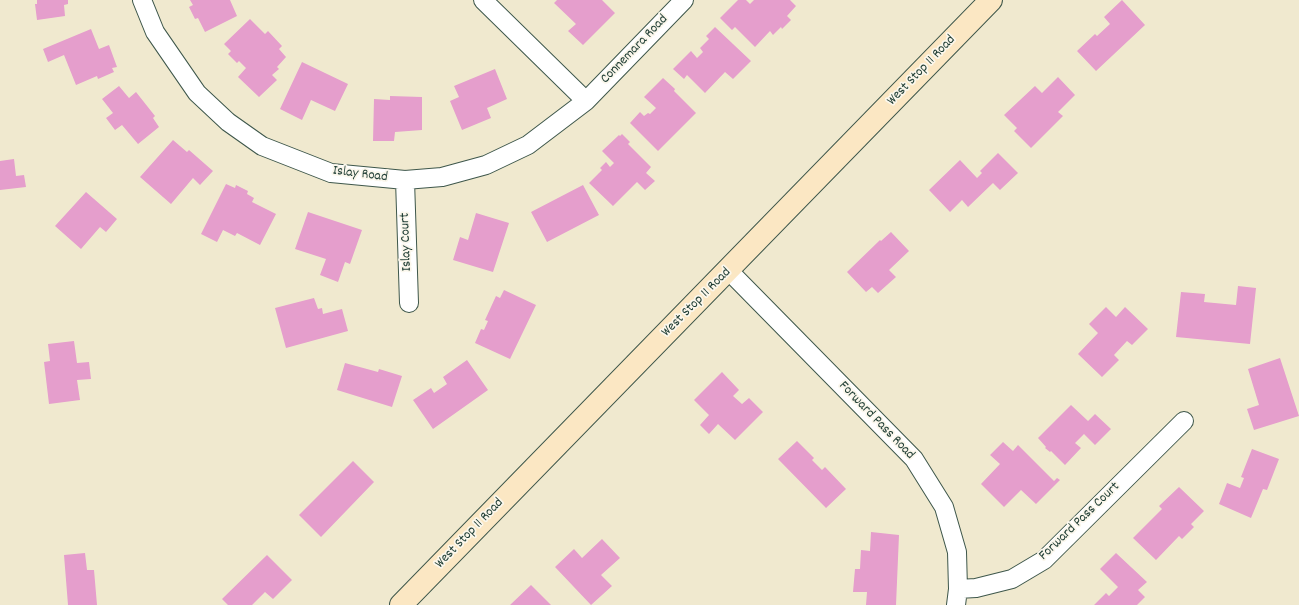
<!DOCTYPE html>
<style>
body{margin:0}
canvas{display:block;background:#f0e9cf}
</style>
<canvas width="1299" height="605"></canvas>
<script>
const ctx = document.querySelector('canvas').getContext('2d');
ctx.lineJoin = 'round';
function fill(path, color) { ctx.fillStyle = color; ctx.fill(path, 'evenodd'); }
const poly = rows => new Path2D(rows.map(r => 'M' + r).join(''));
function stroke(path, color, width, dash) { ctx.strokeStyle = color; ctx.lineWidth = width; ctx.lineCap = dash ? 'butt' : 'round'; ctx.setLineDash(dash || []); ctx.stroke(path); }
function write(font, color, halo, rows, align = 'center') {
  ctx.font = font + ' Dekko,sans-serif'; ctx.lineWidth = 3.5; ctx.setLineDash([]); ctx.textBaseline = 'middle'; ctx.strokeStyle = halo; ctx.fillStyle = color; for (const [text, x, y, turn = 0] of rows) {
    ctx.save(); ctx.translate(x, y); ctx.rotate((+turn || 0) * Math.PI / 180); ctx.textAlign = isNaN(turn) ? turn : align; if (halo) ctx.strokeText(text, 0, 0); ctx.fillText(text, 0, 0); ctx.restore();
  }
}
fill(poly([
 [37,0,68,0,68,4,64,5,65,16,37,20,35,4,37,4],
 [190,0,230,0,237,16,205,32,198,18,195,19,189,7,193,5],
 [557,0,602,0,615,13,583,45,568,31,576,24,554,3],
 [738,0,746,0,750,4,754,0,790,0,796,6,787,16,791,20,782,29,781,27,773,35,770,31,755,47,735,27,732,30,720,18],
 [1122,0,1145,25,1096,71,1077,51,1095,34,1097,36,1110,24,1104,17],
 [250,19,265,34,268,31,282,46,279,49,286,57,277,67,279,69,272,75,277,80,259,97,238,77,246,68,239,61,237,63,228,54,231,51,224,44],
 [715,27,751,61,733,79,725,72,705,93,687,75,684,79,673,69,691,51,697,58,703,52,700,48,709,39,706,36],
 [91,29,99,49,109,45,117,67,112,68,114,72,98,79,97,76,76,85,64,55,48,62,43,49],
 [302,62,348,84,335,111,311,100,302,120,280,109],
 [495,69,507,99,487,108,491,118,462,130,450,101,459,97,454,86],
 [1058,77,1075,95,1058,112,1063,116,1031,148,1014,131,1017,128,1004,115,1035,86,1042,93],
 [663,78,675,89,674,91,696,113,658,151,630,123,640,112,644,116,648,113,650,114,656,108,644,97],
 [119,86,129,98,136,92,155,116,153,118,159,127,138,144,122,125,115,130,106,118,113,113,102,99],
 [390,96,422,97,422,130,395,132,394,141,373,141,374,99,390,100],
 [622,134,630,142,628,144,651,167,646,173,655,181,645,190,637,182,613,206,589,183,602,170,600,168,606,162,610,167,614,163,602,151,619,135,620,136],
 [173,140,187,152,189,150,213,171,200,185,193,178,171,204,140,177],
 [998,153,1018,173,1000,190,993,183,968,207,962,200,950,212,929,190,960,160,977,178,982,173,980,171],
 [14,159,16,176,24,175,26,187,0,190,0,161],
 [226,184,235,188,236,185,248,191,247,194,254,198,252,202,276,214,260,245,237,233,235,236,223,230,217,242,201,234],
 [583,185,599,215,547,242,531,212],
 [86,192,117,219,106,232,100,227,81,249,55,226],
 [308,212,362,230,350,264,345,262,338,282,320,275,326,259,295,249],
 [476,213,509,223,493,272,453,260,460,237,468,240],
 [891,232,909,251,889,270,896,277,878,293,872,287,866,292,847,272,880,240,881,241],
 [1238,286,1256,288,1250,344,1176,337,1181,292,1205,294,1204,302,1236,305],
 [504,290,536,305,510,359,475,343,481,329,484,330,488,321,485,320,496,296,500,298],
 [314,298,318,309,322,308,323,314,342,309,348,331,286,348,275,308],
 [1106,307,1116,317,1125,307,1148,329,1132,345,1127,341,1114,355,1119,360,1102,377,1078,354,1098,333,1089,324],
 [74,341,77,363,89,362,91,379,77,380,80,400,49,404,44,362,50,361,48,344],
 [1280,358,1299,416,1254,430,1247,409,1259,405,1248,369],
 [467,360,488,390,433,429,413,400,431,388,434,393,447,384,443,377],
 [345,363,378,372,379,369,402,376,392,407,337,390],
 [722,372,739,390,733,396,742,404,749,398,763,412,735,440,718,424,709,434,700,425,709,415,694,400],
 [1071,405,1088,421,1095,414,1111,429,1095,445,1084,434,1075,443,1081,448,1065,465,1051,451,1050,452,1045,448,1046,447,1038,438],
 [797,441,814,458,812,460,822,470,825,467,846,489,826,508,778,459],
 [1003,442,1013,451,1018,445,1054,481,1057,478,1060,480,1036,504,1021,490,1004,507,981,484,1000,464,990,455],
 [1252,449,1279,459,1267,490,1263,489,1251,518,1219,504,1227,483,1240,488,1244,478,1241,477],
 [353,461,374,482,321,537,299,515],
 [1179,487,1204,511,1191,524,1194,527,1182,539,1179,536,1156,560,1133,538,1162,509,1159,506],
 [871,532,899,535,896,605,866,605,867,592,853,592,855,569,860,569,861,550,870,551],
 [602,539,620,558,601,575,612,586,591,605,555,567,574,549,582,558],
 [85,553,87,570,94,570,97,605,68,605,64,555],
 [1116,553,1147,582,1138,590,1145,597,1137,605,1094,605,1106,593,1109,596,1118,587,1100,569],
 [267,555,292,580,273,599,265,592,252,605,228,605,222,599],
 [531,585,551,605,510,605]
]), '#e59ecc');
const street = poly([
 [142,0,155,32,197,93,228,122,262,146,331,173,405,180,442,177,486,165,528,145,586,101,684,0],
 [483,0,586,101],
 [405,180,409,303],
 [729,271,914,459,944,507,957,552,958,589,956,605],
 [958,589,976,588,1012,579,1044,560,1184,421]
]);
const secondary = poly([
 [401,605,991,0]
]);
stroke(street, '#3e574b', 20);
stroke(secondary, '#3e574b', 24);
stroke(street, '#fff', 18);
stroke(secondary, '#fbe7c3', 22);
write('14px', '#1f3d34', '#fbf7ec', [
 ["Connemara Road",635,50,-46],
 ["West Stop 11 Road",922,71,-46],
 ["Islay Road",360,175,7],
 ["Islay Court",407,242,-92],
 ["West Stop 11 Road",697,303,-45],
 ["Forward Pass Road",876,421,46],
 ["Forward Pass Court",1080,522,-44],
 ["West Stop 11 Road",470,534,-46]
]);
</script>
